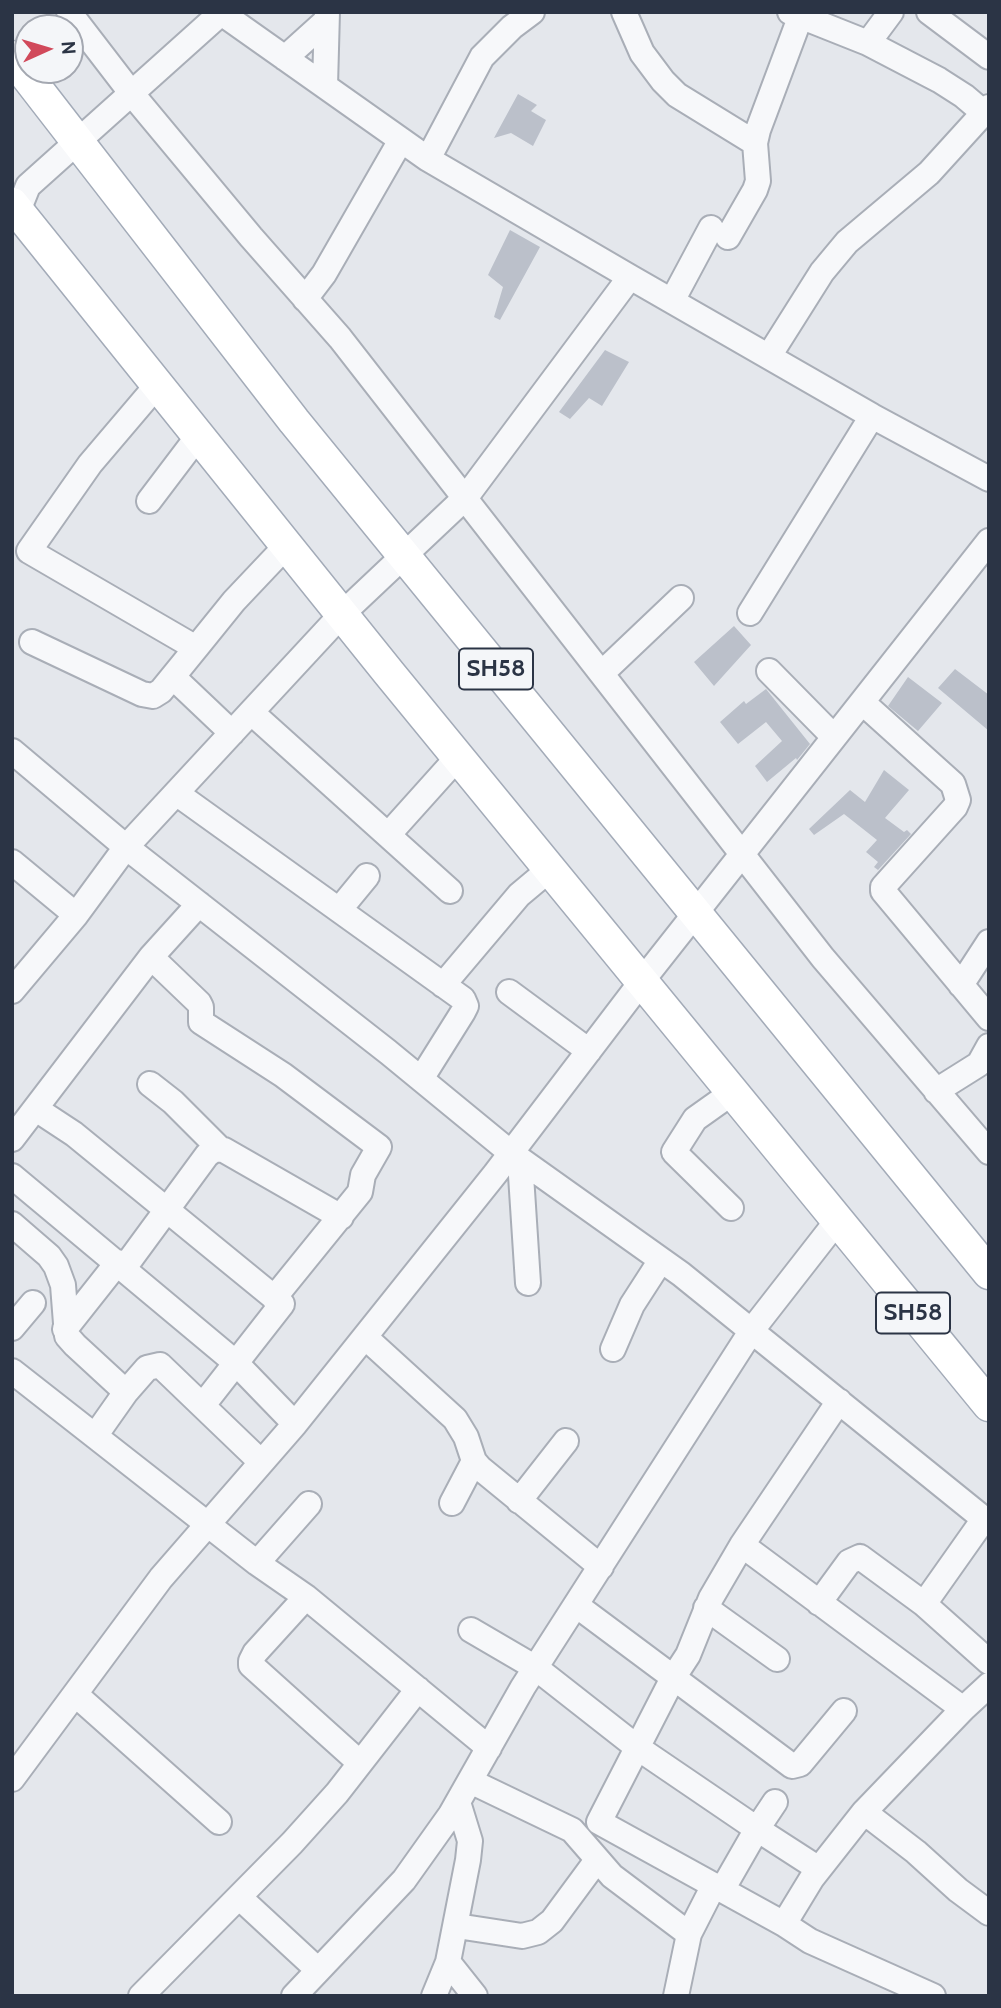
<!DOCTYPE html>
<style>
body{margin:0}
#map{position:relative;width:1001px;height:2008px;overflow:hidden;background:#e4e7ec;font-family:Cabin,sans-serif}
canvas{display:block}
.frame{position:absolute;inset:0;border:14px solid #2b3445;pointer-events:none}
.north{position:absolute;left:14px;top:14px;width:70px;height:70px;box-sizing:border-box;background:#f4f6f9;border:2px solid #a4a8b1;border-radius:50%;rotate:86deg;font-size:19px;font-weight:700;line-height:28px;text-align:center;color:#2b3445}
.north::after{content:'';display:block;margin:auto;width:24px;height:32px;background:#d1495b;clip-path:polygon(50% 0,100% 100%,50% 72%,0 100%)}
</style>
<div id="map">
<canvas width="1001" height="2008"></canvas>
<div class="frame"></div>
<div class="north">N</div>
</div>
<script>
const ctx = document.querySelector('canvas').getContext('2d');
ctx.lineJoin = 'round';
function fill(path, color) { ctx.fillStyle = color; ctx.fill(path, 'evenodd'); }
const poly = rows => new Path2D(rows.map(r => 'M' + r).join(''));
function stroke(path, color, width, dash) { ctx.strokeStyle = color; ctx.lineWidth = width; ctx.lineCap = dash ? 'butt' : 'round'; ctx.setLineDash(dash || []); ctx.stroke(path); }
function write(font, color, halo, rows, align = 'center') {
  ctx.font = font + ' Cabin,sans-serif'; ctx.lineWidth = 5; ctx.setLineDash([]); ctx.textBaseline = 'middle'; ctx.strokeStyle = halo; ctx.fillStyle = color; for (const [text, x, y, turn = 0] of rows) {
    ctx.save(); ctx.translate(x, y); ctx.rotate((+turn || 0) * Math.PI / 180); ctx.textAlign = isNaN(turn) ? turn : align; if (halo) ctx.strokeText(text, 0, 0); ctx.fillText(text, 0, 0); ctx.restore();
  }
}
fill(poly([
 [518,94,537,105,531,111,546,120,533,146,511,133,494,138],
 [510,230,540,247,500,320,494,317,503,287,488,275],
 [605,350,629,362,602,406,589,398,570,419,559,412],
 [734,626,751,645,714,686,694,662],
 [955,669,989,695,989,731,938,688],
 [908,677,942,703,918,731,888,706],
 [766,689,810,744,797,760,796,758,767,782,755,766,782,741,766,722,738,744,720,722,744,701,746,704],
 [884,770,909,790,885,818,904,832,907,830,911,834,878,870,874,867,878,862,866,852,877,840,844,814,814,835,809,829,850,790,865,802]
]), '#bbc0ca');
const minor = poly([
 [69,12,132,94,251,237,340,338,823,958,989,1152],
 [220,12,428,159,630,277,872,416,989,479],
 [624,12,642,53,663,81,677,95,755,143],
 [790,12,868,43,939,80,964,96,984,113],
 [929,12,989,57],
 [868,43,891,12],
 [285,58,326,21],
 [325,86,327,12],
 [428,159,482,57,512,27,532,12],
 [12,218,18,211,28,186,221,13],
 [728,237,755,190,758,181,755,143,758,130,801,15],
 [305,299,324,274,401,140],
 [672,301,711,228],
 [769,356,822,272,847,242,929,173,989,107],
 [158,384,90,464,29,551,196,648,234,601,287,545],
 [149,501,199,435],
 [750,613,872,416],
 [32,642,142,694,153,696,161,691,196,648],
 [769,671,834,737],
 [602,673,681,598],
 [173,677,232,733],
 [862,702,953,784,958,800,955,807,883,887,883,891,989,1018],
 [252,713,450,891],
 [12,751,126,847,388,1052,511,1153,681,1274,989,1523],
 [176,793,463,999,466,1006,463,1012,421,1079],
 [388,835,458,757],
 [12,862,76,915],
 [339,910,367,876],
 [151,957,199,1003,201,1007,201,1022,283,1075,379,1147,363,1175,360,1192,274,1298],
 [443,985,519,895,550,869],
 [961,985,989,942],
 [12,991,76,915,126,847,342,614,466,497,630,277],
 [509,992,589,1051],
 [150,1084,173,1102,219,1148],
 [936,1091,979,1064,989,1046],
 [36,1109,74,1134,282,1304,203,1405],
 [12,1139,151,957,199,904],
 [520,1160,528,1283],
 [12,1176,236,1363,295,1424],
 [731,1208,674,1152,695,1119,733,1092],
 [12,1224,49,1256,56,1266,63,1285,67,1336,75,1345,126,1392],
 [124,1268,207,1155,215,1149,224,1150,341,1217],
 [12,1328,33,1303],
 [65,1329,118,1262],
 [365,1337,455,1419,466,1437,474,1461,480,1468,601,1567],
 [613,1349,632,1305,661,1260],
 [12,1371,257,1563,306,1597,489,1748],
 [839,1401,742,1545,711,1598,688,1655,673,1678,599,1822,784,1924,810,1941,933,1996],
 [95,1436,126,1392,147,1368,160,1365,261,1462],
 [519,1501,566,1441],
 [452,1503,474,1461],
 [742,1545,963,1709],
 [257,1563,309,1504],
 [306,1597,255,1653,251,1661,251,1665,360,1763],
 [819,1603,849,1562,860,1557,924,1604,989,1662],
 [924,1604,984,1519],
 [576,1605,792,1766,800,1764,844,1711],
 [706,1608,777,1659],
 [471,1630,536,1668,638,1748,757,1829,722,1890],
 [75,1694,219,1822],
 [12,1779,161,1578,295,1424,495,1174,642,981,989,541],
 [470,1781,572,1830,612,1876,689,1934],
 [775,1802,757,1829,819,1869],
 [864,1812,916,1852,958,1890,989,1913],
 [239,1897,318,1970],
 [784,1924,812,1878,864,1812,963,1709,989,1685],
 [457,1926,522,1936,538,1932,552,1921,597,1860],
 [448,1962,475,1996],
 [141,1996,292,1843,337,1793,418,1689],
 [294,1996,404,1880,451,1814,523,1687,752,1330,837,1221],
 [434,1996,448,1962,468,1860,470,1841,458,1802],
 [676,1996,689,1934,714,1885]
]);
const major = poly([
 [12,57,294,421,989,1273],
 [12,204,389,673,989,1405]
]);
stroke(minor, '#a9aeb7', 28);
stroke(major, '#a3abb8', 35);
stroke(minor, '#f7f8fa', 24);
stroke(major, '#fff', 32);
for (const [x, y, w] of [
 [496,669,74],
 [913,1313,74]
]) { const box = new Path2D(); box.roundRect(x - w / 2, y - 20.5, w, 41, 5); ctx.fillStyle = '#f4f6f9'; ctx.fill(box); stroke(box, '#2b3445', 2); }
write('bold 24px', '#2b3445', null, [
 ["SH58",496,669],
 ["SH58",913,1313]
]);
</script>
